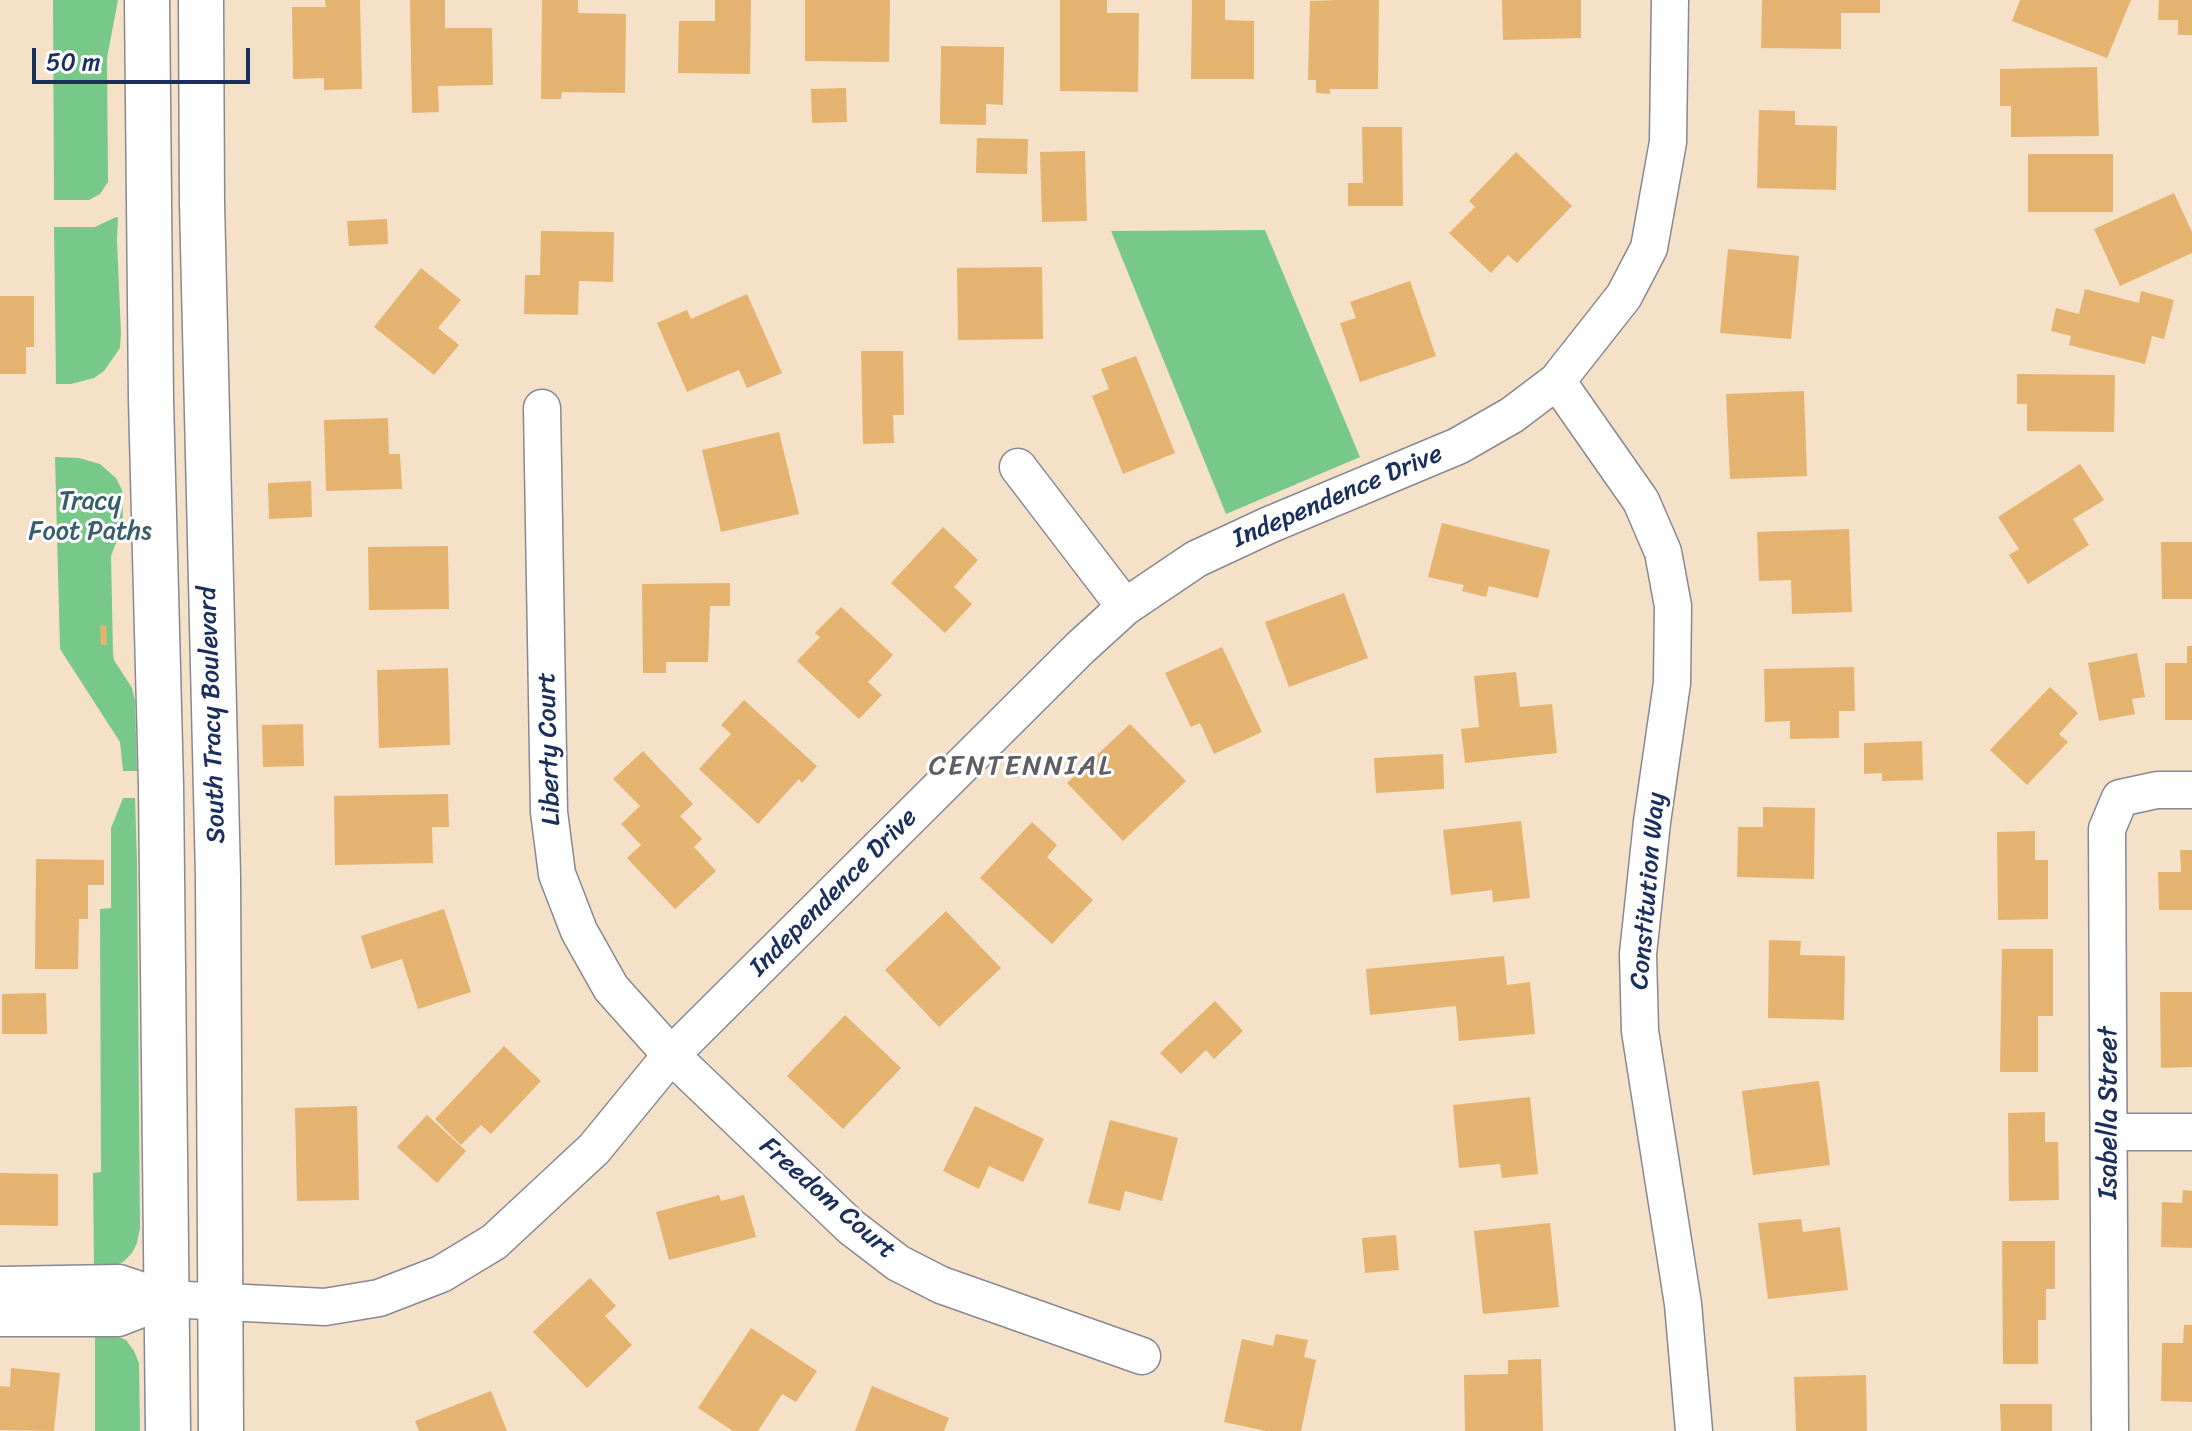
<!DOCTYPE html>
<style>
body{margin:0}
#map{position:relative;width:2192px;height:1431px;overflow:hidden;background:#f4e1c7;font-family:Sriracha,sans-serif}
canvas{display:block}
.scale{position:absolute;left:32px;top:48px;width:218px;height:36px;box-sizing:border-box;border:4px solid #1b2f5e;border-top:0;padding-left:10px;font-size:24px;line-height:28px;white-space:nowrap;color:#1b2f5e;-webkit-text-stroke:6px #fff;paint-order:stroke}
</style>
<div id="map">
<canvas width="2192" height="1431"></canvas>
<div class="scale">50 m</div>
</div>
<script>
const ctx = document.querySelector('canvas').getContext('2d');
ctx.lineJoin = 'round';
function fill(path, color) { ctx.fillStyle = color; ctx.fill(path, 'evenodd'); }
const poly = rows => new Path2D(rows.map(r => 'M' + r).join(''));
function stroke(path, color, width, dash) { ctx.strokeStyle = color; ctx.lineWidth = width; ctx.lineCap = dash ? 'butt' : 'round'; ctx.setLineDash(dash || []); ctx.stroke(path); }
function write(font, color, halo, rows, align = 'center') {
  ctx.font = font + ' Sriracha,sans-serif'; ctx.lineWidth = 6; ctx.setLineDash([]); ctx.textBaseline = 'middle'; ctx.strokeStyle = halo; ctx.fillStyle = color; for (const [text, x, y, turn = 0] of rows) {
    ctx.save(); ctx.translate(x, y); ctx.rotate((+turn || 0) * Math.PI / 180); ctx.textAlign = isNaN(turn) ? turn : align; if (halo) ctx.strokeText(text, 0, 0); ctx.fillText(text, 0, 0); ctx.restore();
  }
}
fill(poly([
 [53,0,118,0,107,58,108,182,100,194,89,200,54,200],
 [116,217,118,218,117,240,121,333,120,348,104,371,94,378,71,384,56,384,54,227,95,227],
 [1265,230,1360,457,1226,514,1111,231],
 [55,457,79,458,100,464,116,478,122,490,123,524,111,556,113,653,114,660,132,688,135,700,137,771,123,771,120,742,60,649],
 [123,798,135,798,137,861,140,1228,137,1243,132,1253,123,1262,114,1266,94,1269,93,1173,101,1172,100,909,111,908,111,828],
 [95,1332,114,1335,126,1340,134,1351,139,1363,140,1431,95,1431]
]), '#78c88a');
fill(poly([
 [325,0,360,0,362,89,324,90,324,78,293,79,292,7,326,7],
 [410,0,445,0,445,28,492,28,493,85,438,86,439,112,412,113],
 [542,0,578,0,578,13,626,14,625,93,562,92,561,99,541,99],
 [715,0,751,0,750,74,678,73,679,21,715,21],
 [805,0,890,0,889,62,805,61],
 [1060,0,1107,0,1107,13,1139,13,1138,92,1060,91],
 [1192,0,1225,0,1225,20,1254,21,1254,79,1191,79],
 [1338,0,1379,0,1378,89,1330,89,1330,94,1316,93,1316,80,1308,80,1310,1],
 [1502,0,1581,0,1581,38,1503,40],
 [1762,0,1880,0,1880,13,1841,13,1841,49,1761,48],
 [2020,0,2131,0,2107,58,2012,21],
 [2159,0,2192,0,2192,35,2178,35,2178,20,2158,20],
 [941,46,1004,47,1003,105,986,104,986,125,940,124],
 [2097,67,2099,136,2011,137,2011,106,2000,106,2000,69],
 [846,88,847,122,812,123,811,89],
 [1759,110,1795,111,1795,125,1837,126,1836,190,1757,188],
 [1362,127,1402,127,1403,206,1348,206,1348,183,1363,183],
 [977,138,1028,139,1027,174,976,173],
 [1085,151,1087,221,1042,222,1040,152],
 [1516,152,1572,206,1517,263,1508,255,1491,273,1449,233,1475,207,1469,201],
 [2028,154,2113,154,2113,212,2028,212],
 [2174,193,2192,232,2192,253,2120,286,2094,229],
 [387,219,388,244,349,246,347,221],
 [541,231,614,232,613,282,579,281,578,315,524,314,525,275,540,275],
 [1728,249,1799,256,1791,339,1720,333],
 [1042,267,1043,339,958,340,957,268],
 [421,268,461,300,438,328,459,345,434,375,374,327],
 [1410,281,1436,356,1360,382,1340,323,1356,318,1350,302],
 [2085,289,2139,303,2141,291,2174,300,2164,339,2152,336,2145,364,2069,345,2071,336,2051,331,2056,308,2079,314],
 [747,294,782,373,747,388,739,370,687,392,657,323,687,310,691,319],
 [0,296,34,296,34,347,26,347,26,374,0,374],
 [861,351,903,351,904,415,893,415,894,443,863,444],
 [1136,356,1175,453,1123,474,1092,396,1109,389,1101,369],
 [2017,374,2115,375,2114,432,2027,431,2027,404,2017,404],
 [1804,391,1807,476,1730,479,1726,394],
 [388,418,389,454,400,454,402,489,326,491,324,420],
 [779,432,799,514,721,532,702,450],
 [2080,464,2104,500,2073,519,2089,545,2028,584,2009,555,2019,549,1998,517],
 [311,481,312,517,269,519,268,483],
 [1442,523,1550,550,1538,598,1489,586,1486,597,1462,591,1464,585,1428,577],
 [943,527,978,560,954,587,972,604,945,633,891,583],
 [1849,529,1852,612,1792,614,1791,580,1759,581,1757,532],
 [2161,542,2192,542,2192,599,2162,599],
 [448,546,449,609,369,610,368,547],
 [730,583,730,606,710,606,708,662,666,662,666,673,643,673,642,584],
 [1344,593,1368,658,1289,687,1265,622],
 [841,607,893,655,868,682,882,695,859,719,797,661,820,637,815,633],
 [106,625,107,645,101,645,100,626],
 [2187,646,2192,646,2192,720,2165,720,2165,663,2187,663],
 [1222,647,1262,732,1214,754,1200,723,1191,727,1165,673],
 [2137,653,2145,697,2132,699,2135,714,2099,721,2088,663],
 [1854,667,1855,711,1839,711,1839,738,1790,739,1790,721,1765,722,1764,669],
 [448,668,450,745,379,748,377,670],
 [1516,672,1520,707,1552,704,1557,753,1465,763,1461,729,1479,727,1474,676],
 [2050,687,2078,713,2059,734,2068,742,2027,785,1990,750],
 [744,700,817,766,802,783,799,779,758,824,699,769,731,734,721,725],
 [303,724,304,766,263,767,262,725],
 [1130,724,1186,781,1123,841,1067,783],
 [1922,741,1923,780,1882,781,1882,773,1864,774,1864,743],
 [643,751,693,804,680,816,702,839,694,847,716,871,675,909,627,858,641,845,621,824,640,806,613,779],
 [1443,754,1444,789,1376,793,1374,758],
 [448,794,449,827,432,827,433,863,335,865,334,796],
 [1763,807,1815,808,1814,879,1737,877,1738,827,1763,827],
 [1521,821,1530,898,1493,902,1492,890,1451,895,1443,830],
 [1032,822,1057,845,1047,857,1093,900,1052,944,980,878],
 [2035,831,2035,860,2048,860,2048,919,1998,920,1997,832],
 [2180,850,2192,850,2192,910,2159,910,2158,872,2181,872],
 [36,859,104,860,104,885,88,885,88,919,79,919,78,969,35,969],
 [444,909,471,992,418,1009,402,959,371,969,361,936],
 [946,911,1001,968,939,1027,885,970],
 [1769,940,1801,941,1800,955,1845,956,1844,1020,1768,1018],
 [2002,949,2053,949,2053,1016,2038,1016,2038,1072,2000,1072],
 [1504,956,1507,985,1530,982,1535,1034,1459,1041,1456,1006,1370,1015,1366,969],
 [2160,992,2192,992,2192,1067,2161,1068],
 [46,993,47,1034,2,1034,2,994],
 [1215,1001,1243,1031,1214,1059,1206,1050,1181,1074,1160,1053],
 [845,1015,901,1068,843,1129,787,1076],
 [504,1046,541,1081,491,1134,481,1125,461,1145,435,1119],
 [1819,1081,1830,1165,1753,1175,1742,1091],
 [1530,1097,1538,1174,1502,1178,1500,1164,1459,1168,1453,1105],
 [357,1106,359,1200,297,1201,295,1108],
 [975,1106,1044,1139,1023,1182,989,1166,979,1189,943,1171],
 [2045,1112,2045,1142,2058,1142,2059,1200,2009,1201,2008,1113],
 [427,1115,466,1151,437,1183,397,1147],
 [1110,1120,1178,1138,1162,1201,1125,1191,1120,1211,1088,1203],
 [0,1173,58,1174,58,1226,0,1225],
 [2183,1190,2192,1191,2192,1248,2161,1247,2162,1202,2182,1203],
 [719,1195,721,1201,744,1195,756,1237,669,1260,656,1212],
 [1801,1219,1803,1232,1840,1227,1848,1290,1768,1299,1758,1223],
 [1550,1223,1559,1307,1483,1314,1474,1231],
 [1396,1235,1399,1270,1365,1273,1362,1238],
 [2002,1241,2055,1241,2055,1289,2046,1289,2046,1320,2038,1320,2038,1364,2003,1364],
 [590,1278,616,1306,605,1316,632,1345,587,1388,533,1332],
 [2184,1325,2192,1325,2192,1402,2161,1401,2162,1343,2183,1343],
 [751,1328,817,1371,796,1402,782,1394,758,1431,733,1431,698,1408],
 [1276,1334,1308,1340,1304,1357,1316,1360,1301,1431,1266,1431,1224,1422,1242,1339,1273,1346],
 [1541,1359,1543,1431,1465,1431,1464,1375,1508,1374,1508,1360],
 [11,1368,60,1373,54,1431,0,1430,0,1386,10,1387],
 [1866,1375,1867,1431,1796,1431,1794,1377],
 [872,1386,949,1418,944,1431,855,1431],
 [491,1391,507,1431,419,1431,415,1421],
 [2000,1404,2052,1404,2052,1431,2001,1431]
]), '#e4b370');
const minor = poly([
 [1557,381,1641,501,1663,552,1673,606,1672,683,1652,822,1638,954,1640,1031,1683,1304,1694,1431],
 [542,408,549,812,557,874,579,931,611,988,671,1055,851,1227,898,1263,941,1285,1142,1356],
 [1018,467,1125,607],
 [2110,1132,2192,1132],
 [0,1285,119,1283,167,1299,325,1307,379,1298,441,1274,494,1242,594,1149,671,1055,1080,648,1125,607,1196,559,1269,525,1458,446,1512,415,1557,381,1624,296,1649,248,1668,142,1670,0],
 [0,1318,118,1318,167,1299],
 [2110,1431,2107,829,2120,798,2157,790,2192,790]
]);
const major = poly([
 [147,0,151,400,161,785,168,1431],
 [201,0,202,203,218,876,221,1431]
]);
stroke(minor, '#888892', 39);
stroke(major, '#888892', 47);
stroke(minor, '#fff', 36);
stroke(major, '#fff', 44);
write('26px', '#1b2f5e', '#fff', [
 ["Independence Drive",1338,497,-23],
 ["South Tracy Boulevard",213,715,-92],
 ["Liberty Court",550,749,-92],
 ["Constitution Way",1649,891,-85],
 ["Independence Drive",834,893,-45],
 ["Isabella Street",2109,1113,-90],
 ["Freedom Court",827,1199,41]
]);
write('26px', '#375d6b', '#fff', [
 ["Tracy",90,502],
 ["Foot Paths",90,532]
]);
ctx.letterSpacing = '2px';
write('28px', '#615d64', '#fff', [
 ["CENTENNIAL",1021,767]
]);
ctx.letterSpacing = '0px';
</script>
